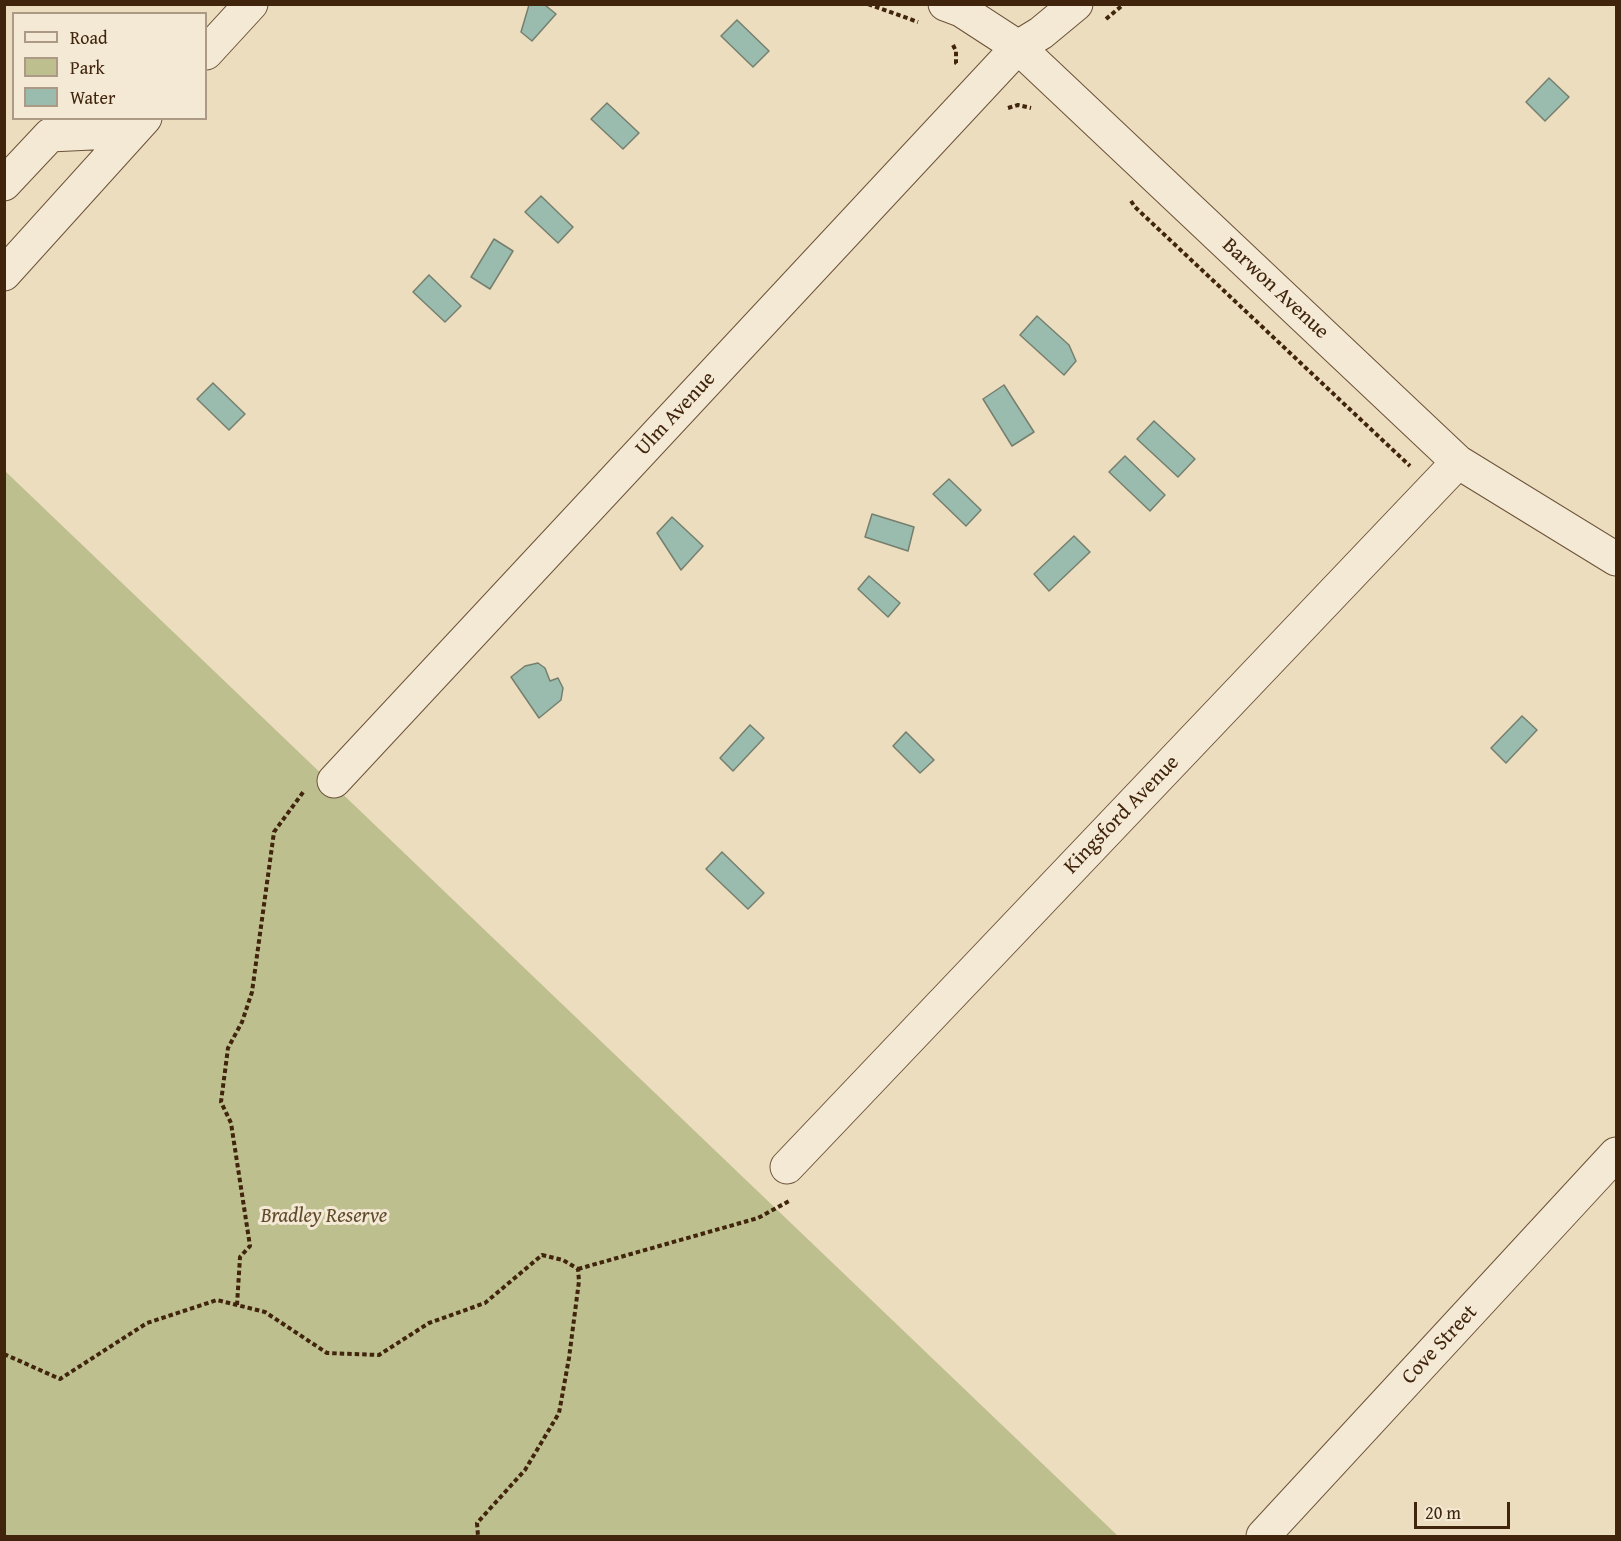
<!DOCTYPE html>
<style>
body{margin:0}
#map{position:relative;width:1621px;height:1541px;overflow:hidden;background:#ecddbe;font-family:"Gentium Book Plus",serif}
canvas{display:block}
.frame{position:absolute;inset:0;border:6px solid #41240c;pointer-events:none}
.legend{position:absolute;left:12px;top:12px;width:195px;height:108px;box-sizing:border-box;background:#f3e9d5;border:2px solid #ac9a85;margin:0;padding:8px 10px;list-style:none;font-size:18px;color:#41240c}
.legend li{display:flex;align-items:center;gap:12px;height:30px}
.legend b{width:30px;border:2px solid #ac9a85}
.scale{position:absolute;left:1414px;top:1502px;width:96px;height:27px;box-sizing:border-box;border:3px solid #41240c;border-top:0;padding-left:8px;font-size:18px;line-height:21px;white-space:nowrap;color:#41240c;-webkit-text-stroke:4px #f3e9d5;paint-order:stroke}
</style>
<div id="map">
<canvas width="1621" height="1541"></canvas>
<div class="frame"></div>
<ul class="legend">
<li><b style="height:8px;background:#f3e9d5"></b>Road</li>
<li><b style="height:16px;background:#bdbf8e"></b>Park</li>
<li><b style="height:16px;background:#99bcaf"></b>Water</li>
</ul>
<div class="scale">20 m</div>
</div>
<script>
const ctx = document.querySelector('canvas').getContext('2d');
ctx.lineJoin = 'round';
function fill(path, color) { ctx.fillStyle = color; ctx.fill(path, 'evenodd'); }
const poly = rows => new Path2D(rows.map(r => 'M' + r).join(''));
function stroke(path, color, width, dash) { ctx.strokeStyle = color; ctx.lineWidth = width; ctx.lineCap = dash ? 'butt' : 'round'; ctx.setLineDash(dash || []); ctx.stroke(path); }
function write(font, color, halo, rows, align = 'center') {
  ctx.font = font + ' "Gentium Book Plus",serif'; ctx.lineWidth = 6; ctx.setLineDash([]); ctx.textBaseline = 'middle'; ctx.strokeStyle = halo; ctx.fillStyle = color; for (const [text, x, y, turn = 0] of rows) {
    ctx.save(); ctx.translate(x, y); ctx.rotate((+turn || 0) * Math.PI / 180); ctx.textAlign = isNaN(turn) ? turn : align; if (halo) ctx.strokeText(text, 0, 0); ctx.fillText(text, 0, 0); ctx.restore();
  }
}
fill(poly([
 [5,471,1118,1536,5,1536]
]), '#bdbf8e');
const water = poly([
 [529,5,545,5,556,14,532,41,521,32,529,5],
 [737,20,769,51,753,67,721,36,737,20],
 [1549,78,1569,97,1545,121,1526,102,1549,78],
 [607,103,639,133,623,149,591,119,607,103],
 [541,196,573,227,558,243,525,212,541,196],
 [494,239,513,251,490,289,471,277,494,239],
 [429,275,461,306,445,322,413,292,429,275],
 [1037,316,1069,345,1076,361,1064,375,1020,335,1037,316],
 [213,383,245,414,229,430,197,399,213,383],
 [1004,385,1034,432,1012,446,983,399,1004,385],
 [1154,421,1195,459,1178,477,1137,439,1154,421],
 [1125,456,1165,495,1150,511,1109,472,1125,456],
 [949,479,981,510,966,526,933,494,949,479],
 [872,514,914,527,908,551,865,537,872,514],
 [672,517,703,546,681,570,657,533,672,517],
 [1074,536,1090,552,1049,591,1034,574,1074,536],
 [869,576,900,603,888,617,858,589,869,576],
 [538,663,545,668,550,681,558,678,563,688,561,700,539,718,511,677,525,666,538,663],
 [1522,716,1537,730,1506,763,1491,748,1522,716],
 [750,725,764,738,733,771,720,758,750,725],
 [906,732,934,760,920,773,893,746,906,732],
 [722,852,764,893,748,909,706,869,722,852]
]);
fill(water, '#99bcaf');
stroke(water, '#767f6e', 1.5);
const minor = poly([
 [945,4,961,10,1018,47,1458,462,1616,559],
 [206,53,251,4],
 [4,184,50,135,133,131],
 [4,274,145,118],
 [334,781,1018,47,1041,33,1076,4],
 [787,1167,1458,462],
 [1263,1536,1616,1154]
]);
stroke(minor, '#6c5238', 35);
stroke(poly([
 [868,4,918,22],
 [1106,19,1124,4],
 [953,45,956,51,956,63,958,65],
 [1008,108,1018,105,1031,108],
 [1131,201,1135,207,1410,466],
 [578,1269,758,1218,791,1200],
 [237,1305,240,1257,250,1246,231,1123,221,1102,228,1048,242,1022,252,992,274,832,304,791],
 [4,1354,60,1379,147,1323,217,1300,265,1312,327,1353,379,1355,429,1323,485,1303,542,1255,563,1260,578,1269,579,1281,569,1358,559,1413,525,1470,477,1523,478,1536]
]), '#41240c', 4, [4.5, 3]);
stroke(minor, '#f3e9d5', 33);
write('21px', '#41240c', '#f3e9d5', [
 ["Barwon Avenue",1275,289,43],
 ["Ulm Avenue",676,414,-47],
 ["Kingsford Avenue",1122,815,-46],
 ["Cove Street",1440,1345,-47]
]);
write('italic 21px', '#604b2c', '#f3e9d5', [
 ["Bradley Reserve",324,1217]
]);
</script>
